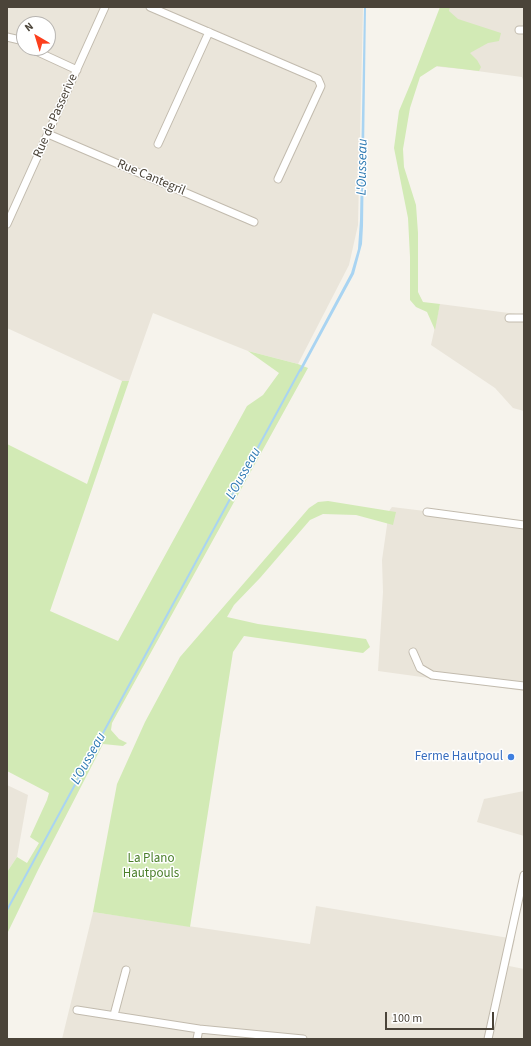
<!DOCTYPE html>
<style>
body{margin:0}
#map{position:relative;width:531px;height:1046px;overflow:hidden;background:#f6f3ec;font-family:"Source Sans 3",sans-serif}
canvas{display:block}
.frame{position:absolute;inset:0;border:8px solid #4b4439;pointer-events:none}
.north{position:absolute;left:16px;top:16px;width:40px;height:40px;box-sizing:border-box;background:#fff;border:1px solid #b7b4b0;border-radius:50%;rotate:322deg;font-size:11px;font-weight:700;line-height:16px;text-align:center;color:#4b4439}
.north::after{content:'';display:block;margin:auto;width:14px;height:18px;background:#fc3f1d;clip-path:polygon(50% 0,100% 100%,50% 72%,0 100%)}
.scale{position:absolute;left:385px;top:1012px;width:109px;height:18px;box-sizing:border-box;border:2px solid #4b4439;border-top:0;padding-left:5px;font-size:12px;line-height:14px;white-space:nowrap;color:#4b4439;-webkit-text-stroke:3px #fff;paint-order:stroke}
</style>
<div id="map">
<canvas width="531" height="1046"></canvas>
<div class="frame"></div>
<div class="north">N</div>
<div class="scale">100 m</div>
</div>
<script>
const ctx = document.querySelector('canvas').getContext('2d');
ctx.lineJoin = 'round';
function fill(path, color) { ctx.fillStyle = color; ctx.fill(path, 'evenodd'); }
const poly = rows => new Path2D(rows.map(r => 'M' + r).join(''));
function stroke(path, color, width, dash) { ctx.strokeStyle = color; ctx.lineWidth = width; ctx.lineCap = dash ? 'butt' : 'round'; ctx.setLineDash(dash || []); ctx.stroke(path); }
function write(font, color, halo, rows, align = 'center') {
  ctx.font = font + ' "Source Sans 3",sans-serif'; ctx.lineWidth = 3; ctx.setLineDash([]); ctx.textBaseline = 'middle'; ctx.strokeStyle = halo; ctx.fillStyle = color; for (const [text, x, y, turn = 0] of rows) {
    ctx.save(); ctx.translate(x, y); ctx.rotate((+turn || 0) * Math.PI / 180); ctx.textAlign = isNaN(turn) ? turn : align; if (halo) ctx.strokeText(text, 0, 0); ctx.fillText(text, 0, 0); ctx.restore();
  }
}
fill(poly([
 [7,7,363,7,358,225,349,265,298,364,248,351,153,313,129,381,122,381,7,328],
 [24,24,48,24,48,48,24,48],
 [442,7,524,7,524,83,522,77,462,69,421,65],
 [440,304,524,315,524,411,513,408,495,388,431,345],
 [392,507,523,523,524,520,524,691,378,671,383,592,382,560,389,511],
 [7,785,28,795,17,857,7,872],
 [524,791,524,836,477,822,484,799],
 [316,906,515,939,509,966,524,969,524,1039,62,1039,93,912,310,944]
]), '#eae5da');
fill(poly([
 [440,7,450,7,449,11,458,19,501,33,499,41,488,43,470,53,477,60,481,67,479,71,437,66,420,77,410,108,403,149,404,167,416,205,418,233,418,292,423,302,440,304,435,330,427,312,416,307,410,300,410,257,408,218,394,148,399,111,412,80],
 [248,351,298,364,308,368,112,723,111,730,119,739,127,743,123,746,103,744,38,870,7,934,7,872,17,857,27,863,39,843,30,837,47,800,49,793,7,771,7,444,87,484,122,381,129,381,50,611,118,641,247,406,263,395,279,373],
 [328,501,396,512,393,525,356,515,323,514,310,520,260,578,234,605,227,617,258,624,366,639,370,647,363,653,244,636,233,652,190,927,93,912,117,784,145,722,180,657,309,508,318,502]
]), '#d2eab5');
fill(poly([
 [364,7,366,7,363,226,362,244,354,274,301,372,299,370,351,273,358,249,360,220]
]), '#a9d4f2');
stroke(poly([
 [7,910,300,370]
]), '#a9d4f2', 2);
const street = poly([
 [150,7,318,79,321,86,278,179],
 [519,30,524,30],
 [7,37,24,41],
 [34,48,38,52,77,70],
 [48,134,254,222],
 [158,144,209,32],
 [7,224,105,7],
 [509,318,524,318],
 [427,512,524,525],
 [413,652,420,668,432,675,524,686],
 [77,1010,199,1029,303,1039],
 [114,1015,126,970],
 [197,1039,199,1029],
 [488,1039,524,875]
]);
stroke(street, '#c2bbae', 9);
stroke(street, '#fff', 7);
for (const [x, y, r, color] of [
 [511,757,4,"#3f7fe0"]
]) { const dot = new Path2D(); dot.arc(x, y, r, 0, 2 * Math.PI); ctx.fillStyle = color; ctx.fill(dot); stroke(dot, '#fff', 1.5); }
write('13px', '#4b4439', '#fff', [
 ["Rue de Passerive",56,116,-66],
 ["Rue Cantegril",151,178,23]
]);
write('13px', '#366cbe', '#fff', [
 ["Ferme Hautpoul",503,757]
], 'right');
write('13px', '#4a7f2a', '#fff', [
 ["La Plano",151,859],
 ["Hautpouls",151,874]
]);
write('italic 14px', '#2e7ab2', '#fff', [
 ["L'Ousseau",363,167,-89],
 ["L'Ousseau",244,474,-61],
 ["L'Ousseau",89,759,-61]
]);
</script>
